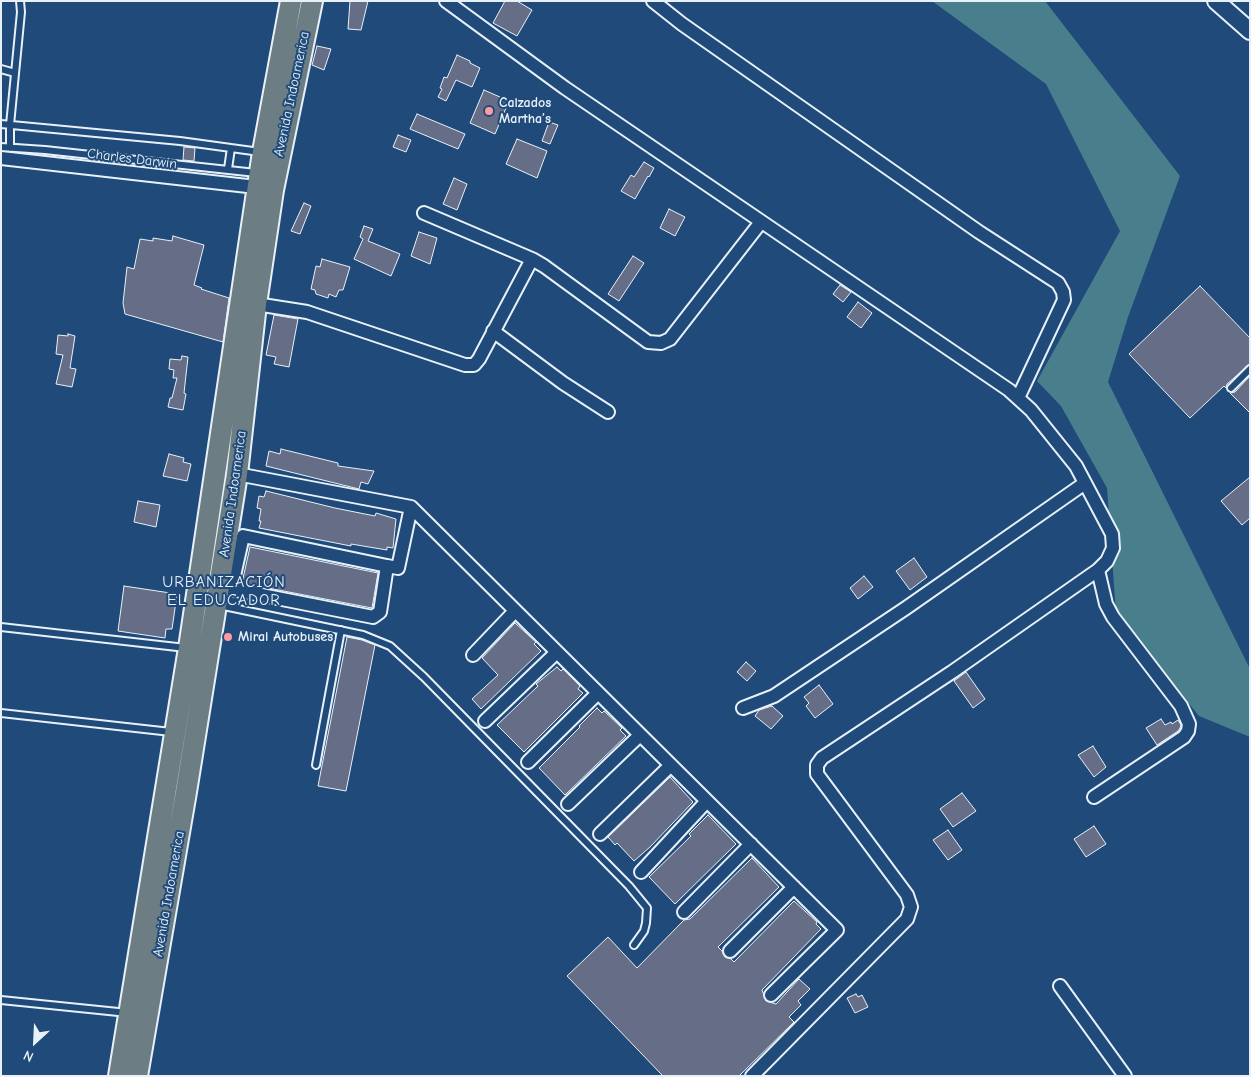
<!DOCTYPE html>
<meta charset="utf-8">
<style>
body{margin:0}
#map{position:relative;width:1251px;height:1077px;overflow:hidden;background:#1f4a7a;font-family:"Comic Neue",sans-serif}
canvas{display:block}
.frame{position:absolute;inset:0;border:2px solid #e8f1f8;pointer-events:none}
.north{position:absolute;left:10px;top:1017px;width:50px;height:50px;-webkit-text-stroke:4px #1f4a7a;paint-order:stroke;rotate:205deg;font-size:14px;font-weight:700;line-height:20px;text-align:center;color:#e8f1f8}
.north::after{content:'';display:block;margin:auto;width:18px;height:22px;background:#e8f1f8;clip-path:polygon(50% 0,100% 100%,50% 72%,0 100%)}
</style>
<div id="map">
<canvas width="1251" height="1077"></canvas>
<div class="frame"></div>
<div class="north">N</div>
</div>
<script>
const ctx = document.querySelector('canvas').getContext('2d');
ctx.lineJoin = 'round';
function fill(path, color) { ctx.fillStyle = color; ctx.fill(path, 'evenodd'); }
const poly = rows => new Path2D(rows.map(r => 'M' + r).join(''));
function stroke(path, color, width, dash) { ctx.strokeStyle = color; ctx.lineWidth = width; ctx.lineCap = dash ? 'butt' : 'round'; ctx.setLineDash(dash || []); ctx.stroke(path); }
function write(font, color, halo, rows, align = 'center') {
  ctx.font = font + ' "Comic Neue",sans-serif'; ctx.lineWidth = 4; ctx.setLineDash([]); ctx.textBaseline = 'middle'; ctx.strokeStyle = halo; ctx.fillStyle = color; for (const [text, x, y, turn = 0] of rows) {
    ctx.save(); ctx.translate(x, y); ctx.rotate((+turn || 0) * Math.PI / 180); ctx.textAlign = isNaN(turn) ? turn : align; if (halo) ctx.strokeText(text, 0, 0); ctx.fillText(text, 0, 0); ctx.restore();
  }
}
fill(poly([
 [932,1,1045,1,1180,176,1128,317,1108,382,1250,669,1250,737,1199,716,1116,613,1107,488,1061,406,1037,381,1120,231,1046,84]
]), '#497f8d');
const building = poly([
 [350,1,368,1,361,30,348,29,350,1],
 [505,1,517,1,532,10,517,36,493,23,505,1],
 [317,46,331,49,324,70,312,65,317,46],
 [457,55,470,61,470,63,480,68,472,87,456,80,446,101,438,97,442,89,440,88,444,77,447,78,457,55],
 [484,90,509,101,495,134,470,123,484,90],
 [417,114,465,134,458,149,410,129,417,114],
 [549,122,558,125,550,144,542,141,549,122],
 [398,135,411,140,406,152,393,147,398,135],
 [517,139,547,151,537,178,506,164,517,139],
 [184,147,195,148,194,161,183,160,184,147],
 [644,162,654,168,649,177,648,176,635,199,621,191,631,175,634,177,644,162],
 [454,178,467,184,457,210,443,204,454,178],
 [304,203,311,206,300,234,291,231,304,203],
 [669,209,685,217,675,236,660,228,669,209],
 [364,226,373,229,368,241,400,254,391,276,354,259,363,239,360,237,364,226],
 [419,232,437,238,430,264,411,256,419,232],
 [173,236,204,245,194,285,202,288,201,289,229,298,223,342,125,314,123,303,127,267,134,269,140,239,153,241,153,238,172,241,173,236],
 [633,256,644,263,619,301,608,294,633,256],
 [322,259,350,267,343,290,339,290,336,297,329,294,328,298,316,294,315,290,311,289,316,266,320,267,322,259],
 [840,285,851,292,843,302,833,294,840,285],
 [1200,286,1250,338,1250,364,1227,384,1226,388,1224,386,1190,418,1129,354,1200,286],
 [858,302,872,313,861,328,847,317,858,302],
 [274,315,298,319,289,367,274,364,276,357,266,355,274,315],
 [68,334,75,336,70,368,76,369,72,387,56,384,63,355,56,354,58,335,68,336,68,334],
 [182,356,188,357,184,393,186,394,183,410,168,407,170,398,172,398,177,378,173,378,174,370,169,369,170,359,181,360,182,356],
 [1250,376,1250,413,1230,393,1235,392,1250,376],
 [281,449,338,463,338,466,374,471,368,484,361,482,359,489,266,466,269,451,280,454,281,449],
 [169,454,184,458,183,462,191,464,187,481,163,476,169,454],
 [1250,477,1250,518,1242,525,1221,501,1250,477],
 [266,491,335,508,375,516,376,513,396,519,393,548,387,547,387,550,351,544,351,546,259,528,261,521,259,521,261,509,257,508,259,496,264,497,266,491],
 [138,501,160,505,156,527,134,522,138,501],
 [250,547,378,573,372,608,242,583,250,547],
 [914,558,927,577,910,590,896,571,914,558],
 [864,576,873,587,858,599,850,588,864,576],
 [124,586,177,594,172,629,166,629,165,638,118,631,124,586],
 [515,623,536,642,534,644,541,651,481,709,472,699,498,675,482,658,515,623],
 [347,637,362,640,375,645,346,791,318,786,347,637],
 [746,662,756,671,747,681,737,672,746,662],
 [557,667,561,671,563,669,580,686,578,689,583,693,524,752,497,725,538,686,536,684,557,667],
 [966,672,985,699,973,708,954,681,966,672],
 [819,685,833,704,815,718,806,706,809,703,804,697,819,685],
 [772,706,783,716,771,729,755,716,759,710,772,706],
 [597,708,602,713,604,711,622,728,620,730,626,736,565,795,539,768,580,727,579,726,597,708],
 [1161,719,1165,725,1171,722,1172,724,1178,720,1181,725,1180,728,1178,731,1157,745,1146,728,1161,719],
 [1093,746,1106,767,1094,777,1078,755,1093,746],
 [670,777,693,802,650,847,634,861,617,843,615,845,608,837,670,777],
 [962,793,976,811,953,827,940,809,962,793],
 [708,815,736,844,675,904,649,877,691,836,689,834,708,815],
 [1094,826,1106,844,1086,857,1074,839,1094,826],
 [948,830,962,850,948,860,933,840,948,830],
 [752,858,779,887,718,947,722,951,725,957,731,959,734,962,794,901,817,922,816,924,821,929,762,990,766,1001,776,1004,799,979,810,989,798,1001,801,1005,789,1017,794,1022,739,1076,663,1076,567,976,608,937,637,968,684,920,690,919,752,858],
 [856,994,858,997,862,995,868,1007,855,1013,847,998,856,994]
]);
fill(building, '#656d87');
stroke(building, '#e8f1f8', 1);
const service = poly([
 [1,69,15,73],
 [1,124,180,141,260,152],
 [1,147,45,150,256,173],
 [10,148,10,125,21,12,20,1],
 [228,169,231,148],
 [1231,388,1250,369],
 [219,605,363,635,390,646,424,677,629,886,647,908,646,923,644,931,634,945],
 [1,627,186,648],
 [1,713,171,732],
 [316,765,341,630],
 [1,1000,128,1013]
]);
const minor = poly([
 [446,1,565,88,1009,390,1031,410,1076,466,1112,534,1113,548,1107,561,1098,570,952,672,822,758,817,765,817,774,907,895,911,907,907,919,752,1076],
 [653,1,682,24,979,232,1058,283,1063,292,1064,300,1018,398],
 [1,158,265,188],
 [424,213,532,259],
 [256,304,307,312,465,365,474,365,479,359,532,259,544,266,648,342,661,343,670,339,761,222],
 [493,331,563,383,608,412],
 [237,474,411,507,837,930,771,995],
 [387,566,380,612,373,617,231,589,243,536,387,566,398,568,411,507],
 [473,655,515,611],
 [743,708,774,696,906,608,1085,483],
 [485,721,557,652],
 [528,762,598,693],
 [1094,797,1184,737,1188,731,1189,724,1181,706,1113,617,1106,604,1098,570],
 [568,804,639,736],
 [600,834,671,765],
 [641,872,707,801],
 [684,912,751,844],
 [730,951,794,887],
 [1060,986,1125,1076]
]);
const tertiary = poly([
 [1216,1,1250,31]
]);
const primary = poly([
 [119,1076,189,648,263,152,291,1],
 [137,1076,186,792,237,474,256,304,273,190,312,1]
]);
stroke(service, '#e8f1f8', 10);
stroke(minor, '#e8f1f8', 16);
stroke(tertiary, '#e8f1f8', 20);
stroke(primary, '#e8f1f8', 24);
stroke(service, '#1f4a7a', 6);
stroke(minor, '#1f4a7a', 12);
stroke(tertiary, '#1f4a7a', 16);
stroke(primary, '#6c7e84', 20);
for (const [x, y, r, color] of [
 [489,111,5,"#ff9aa2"],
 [228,637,5,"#ff9aa2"]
]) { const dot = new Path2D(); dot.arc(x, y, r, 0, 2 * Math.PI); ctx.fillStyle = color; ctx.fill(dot); stroke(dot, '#1f4a7a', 2); }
write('14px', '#e8f1f8', '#1f4a7a', [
 ["Avenida Indoamerica",292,94,-78],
 ["Charles Darwin",132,159,7],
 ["Avenida Indoamerica",233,494,-82],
 ["Avenida Indoamerica",169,894,-80]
]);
write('bold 14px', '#e8f1f8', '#1f4a7a', [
 ["Calzados",499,103],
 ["Martha’s",499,119],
 ["Miral Autobuses",238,637]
], 'left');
ctx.letterSpacing = '1px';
write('16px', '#e8f1f8', '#1f4a7a', [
 ["URBANIZACIÓN",224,582],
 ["EL EDUCADOR",224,600]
]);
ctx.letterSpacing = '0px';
</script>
